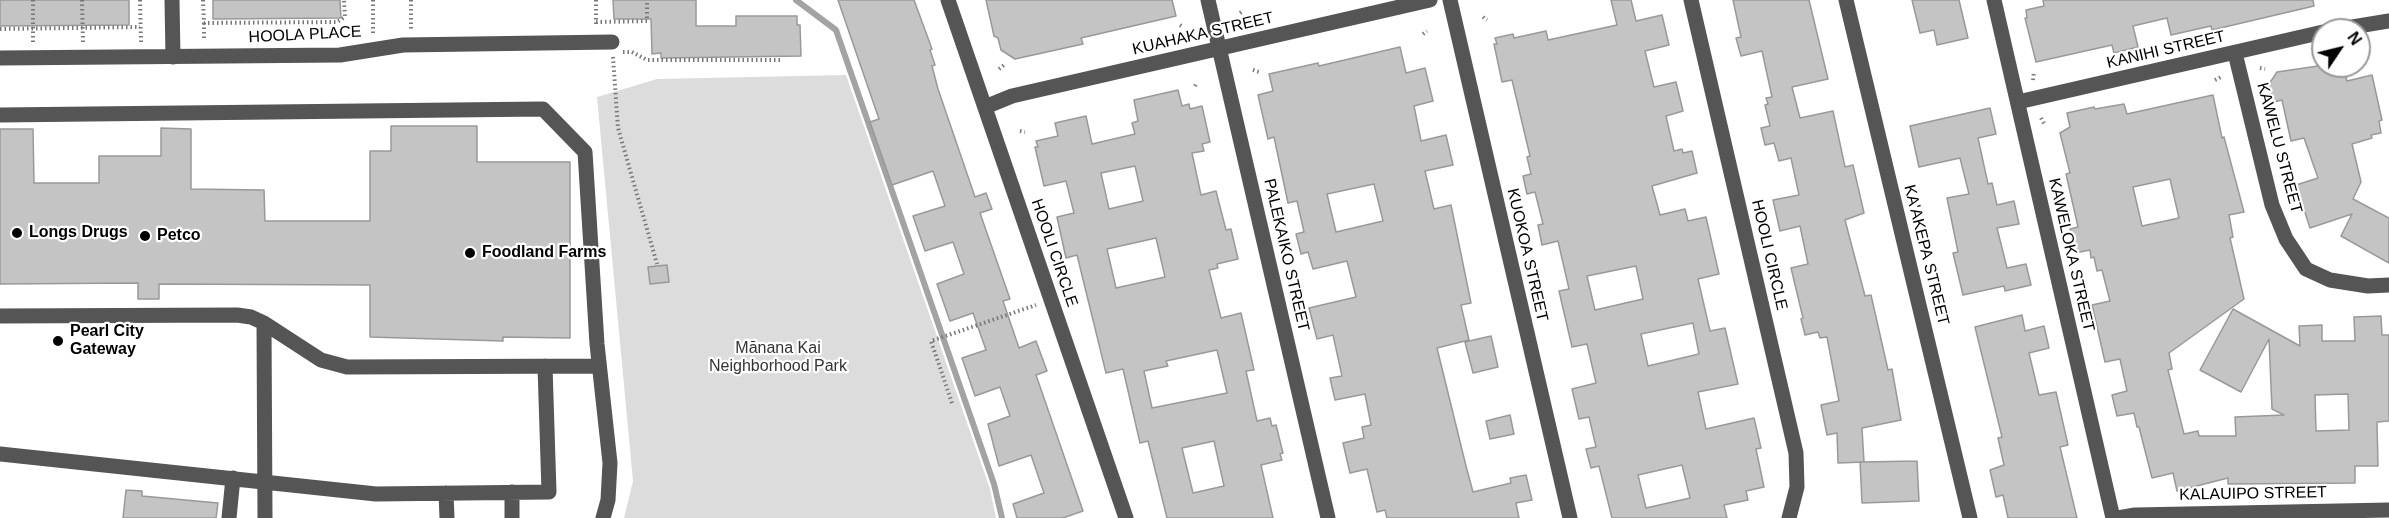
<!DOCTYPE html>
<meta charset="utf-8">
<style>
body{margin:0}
#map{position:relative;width:2389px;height:518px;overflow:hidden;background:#fff;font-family:Arial,sans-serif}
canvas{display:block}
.north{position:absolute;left:2311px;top:18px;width:60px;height:60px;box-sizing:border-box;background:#fff;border:2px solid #999;border-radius:50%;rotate:55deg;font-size:16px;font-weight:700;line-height:24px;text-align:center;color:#000}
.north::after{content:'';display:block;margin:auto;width:21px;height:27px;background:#000;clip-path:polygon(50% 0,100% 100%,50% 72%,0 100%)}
</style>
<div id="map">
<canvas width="2389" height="518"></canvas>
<div class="north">N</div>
</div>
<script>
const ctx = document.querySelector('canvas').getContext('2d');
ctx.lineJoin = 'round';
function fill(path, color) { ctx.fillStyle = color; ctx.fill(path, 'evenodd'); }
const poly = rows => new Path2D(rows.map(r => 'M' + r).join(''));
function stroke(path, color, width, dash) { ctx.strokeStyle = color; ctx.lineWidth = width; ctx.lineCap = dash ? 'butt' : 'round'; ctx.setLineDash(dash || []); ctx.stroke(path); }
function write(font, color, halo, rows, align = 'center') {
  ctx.font = font + ' Arial,sans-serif'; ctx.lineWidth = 4.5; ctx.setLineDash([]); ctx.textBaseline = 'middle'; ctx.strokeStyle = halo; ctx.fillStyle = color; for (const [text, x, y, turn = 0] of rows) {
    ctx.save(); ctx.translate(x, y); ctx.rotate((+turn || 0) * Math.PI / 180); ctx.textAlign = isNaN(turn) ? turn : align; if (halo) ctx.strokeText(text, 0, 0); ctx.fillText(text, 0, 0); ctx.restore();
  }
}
fill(poly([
 [846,75,990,489,996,518,624,518,633,481,597,97,657,79]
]), '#dcdcdc');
stroke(poly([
 [796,0,836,30,994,484,1002,518]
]), '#a3a3a3', 6);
const building = poly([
 [0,0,129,0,129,25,0,26,0,0],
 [213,0,340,0,341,18,213,19,213,0],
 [613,0,696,0,696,26,736,26,736,16,797,16,797,25,800,25,801,56,661,58,661,53,652,54,651,19,614,19,613,0],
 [838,0,914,0,932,49,930,50,935,65,932,66,938,89,975,197,986,193,992,209,980,213,1010,299,1003,301,1019,348,1036,341,1047,371,1036,375,1083,511,1063,518,1017,518,1013,504,1044,493,1031,455,999,466,988,424,1010,416,1000,387,975,396,962,358,986,350,973,313,950,321,937,284,964,274,953,242,925,251,913,216,945,206,933,171,892,185,870,122,879,119,838,0],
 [986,0,1172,0,1176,16,1081,38,1083,44,1015,59,1001,50,998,38,994,36,986,0],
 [1611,0,1631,0,1636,21,1662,15,1669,45,1645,51,1654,87,1676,82,1683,111,1666,116,1674,151,1682,149,1683,153,1692,151,1697,173,1652,186,1660,215,1685,209,1688,221,1706,217,1719,274,1698,279,1710,331,1725,328,1738,384,1698,392,1706,429,1754,418,1761,448,1756,449,1764,487,1746,491,1748,500,1724,505,1727,518,1612,518,1599,466,1591,468,1586,449,1596,447,1589,417,1579,419,1572,389,1596,383,1587,344,1572,347,1559,291,1569,289,1558,241,1542,245,1538,225,1543,224,1535,192,1527,194,1523,176,1531,174,1527,157,1530,156,1512,80,1502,82,1494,44,1497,44,1495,38,1513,34,1514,38,1546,31,1548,40,1617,25,1611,0],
 [1636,266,1643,299,1595,310,1587,276,1636,266],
 [1693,323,1699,354,1648,366,1641,334,1693,323],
 [1682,465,1690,498,1646,508,1638,475,1682,465],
 [1733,0,1809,0,1828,79,1792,87,1800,118,1833,111,1845,167,1853,165,1864,213,1845,220,1865,296,1871,295,1888,370,1892,369,1901,420,1862,428,1864,462,1838,463,1837,433,1827,435,1821,405,1839,401,1827,337,1820,338,1818,332,1805,335,1801,319,1803,318,1791,268,1808,264,1800,226,1780,231,1773,200,1799,195,1791,158,1779,161,1774,143,1765,145,1761,128,1770,126,1765,105,1768,104,1766,98,1772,97,1762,51,1741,56,1736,38,1741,37,1733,0],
 [1912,0,1959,0,1968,38,1937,45,1934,30,1920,33,1912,0],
 [2043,0,2313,0,2314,6,2212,30,2211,26,2171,35,2167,18,2133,26,2138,47,2114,53,2112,45,2036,62,2025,18,2027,18,2026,10,2044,6,2043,0],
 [1400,47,1406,73,1425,68,1433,101,1414,106,1421,141,1446,135,1453,165,1425,171,1434,209,1451,205,1471,303,1461,305,1469,340,1437,348,1466,466,1473,492,1511,483,1510,478,1526,475,1532,500,1516,503,1519,518,1387,518,1385,510,1377,512,1367,469,1350,473,1343,443,1364,438,1362,427,1371,425,1365,394,1335,400,1330,378,1342,376,1333,335,1317,339,1309,308,1356,297,1347,261,1313,269,1308,252,1301,254,1296,234,1304,232,1297,201,1288,203,1274,137,1268,139,1258,95,1273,91,1269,74,1318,63,1319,66,1400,47],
 [1374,184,1383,221,1336,232,1327,194,1374,184],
 [2318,66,2343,66,2347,81,2372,75,2382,120,2379,121,2381,133,2371,135,2372,138,2352,144,2361,182,2353,199,2389,218,2389,263,2341,236,2352,214,2310,228,2296,185,2318,178,2304,138,2291,141,2282,100,2274,102,2269,84,2277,72,2318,66],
 [1178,90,1182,106,1189,104,1190,109,1202,106,1210,142,1202,144,1204,151,1192,153,1201,195,1216,191,1226,230,1231,229,1238,259,1217,264,1218,268,1209,270,1221,318,1241,313,1254,370,1246,371,1257,421,1270,418,1272,426,1276,425,1283,453,1280,454,1282,460,1261,465,1273,518,1167,518,1148,441,1140,443,1123,369,1106,373,1077,255,1066,258,1057,217,1074,213,1066,181,1044,186,1035,147,1038,147,1036,141,1058,136,1055,123,1086,116,1092,144,1135,134,1132,123,1138,121,1134,100,1178,90],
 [1135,166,1143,201,1109,209,1101,173,1135,166],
 [1156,238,1165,277,1116,288,1107,249,1156,238],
 [1217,350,1227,393,1152,408,1144,371,1168,366,1166,361,1217,350],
 [1214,441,1224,486,1193,493,1182,448,1214,441],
 [2213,95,2222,138,2224,137,2244,212,2229,215,2233,237,2230,238,2244,299,2169,353,2172,369,2168,370,2184,434,2198,431,2199,436,2236,436,2235,417,2284,415,2272,409,2269,339,2241,392,2200,370,2233,309,2300,346,2299,326,2322,325,2322,341,2355,341,2354,317,2381,316,2382,335,2389,335,2389,421,2377,422,2378,466,2355,466,2355,483,2228,484,2228,478,2177,491,2173,473,2152,478,2139,427,2137,427,2134,413,2117,416,2112,395,2127,391,2120,359,2105,362,2092,305,2110,301,2102,270,2097,271,2094,257,2091,258,2090,250,2075,253,2070,229,2078,227,2066,174,2070,173,2060,133,2070,127,2067,113,2094,107,2095,109,2124,104,2127,114,2213,95],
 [2170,179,2179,218,2142,226,2133,187,2170,179],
 [2348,394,2349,430,2316,431,2315,395,2348,394],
 [1990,108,1996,134,1978,138,1988,184,1992,183,1997,205,2014,201,2019,224,1997,228,2007,268,2026,264,2031,285,2005,291,2004,286,1963,295,1953,253,1958,252,1947,198,1969,194,1960,158,1919,167,1910,126,1990,108],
 [391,126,477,126,477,162,570,162,570,338,503,337,503,341,370,337,370,285,159,284,159,299,138,299,138,283,0,284,0,129,33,129,34,183,99,183,99,156,161,156,161,128,191,129,191,189,264,190,265,221,370,221,370,151,391,151,391,126],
 [667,265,669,282,650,284,648,267,667,265],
 [2022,315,2025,331,2044,326,2049,348,2029,353,2039,395,2056,392,2068,445,2060,447,2077,518,2008,518,2003,495,1996,497,1990,470,2004,465,1998,438,2002,437,1975,327,2022,315],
 [1491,336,1498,367,1473,373,1465,342,1491,336],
 [1510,415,1514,434,1490,439,1486,421,1510,415],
 [1917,461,1919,501,1862,503,1860,462,1917,461],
 [126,490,142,491,142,496,218,503,216,518,123,518,126,490]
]);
fill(building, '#c4c4c4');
stroke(building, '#999', 1.5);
stroke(poly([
 [33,0,33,42],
 [82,0,83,42],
 [140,0,141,42],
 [203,0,204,23,337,22,345,17,344,0],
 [373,0,373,34],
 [411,0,411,29],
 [596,0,596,24],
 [1240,13,1243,11],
 [1483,17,1487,20],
 [596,22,647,21,647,0],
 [204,23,204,41],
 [1180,25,1183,27],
 [0,29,140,27],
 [1423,34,1427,31],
 [623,52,632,52,647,60,783,60],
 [613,57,618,128,657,264],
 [2260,68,2265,69],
 [999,69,1004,65],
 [1253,70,1259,72],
 [2033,80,2034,71],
 [2215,80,2221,77],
 [1195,86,1197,83],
 [2041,118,2045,125],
 [1020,131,1025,132],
 [952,403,931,341,1036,305]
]), '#777', 4, [1.5, 3]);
stroke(poly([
 [172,0,173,57],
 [948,0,1126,518],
 [1208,0,1328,518],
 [1450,0,1570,518],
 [1691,0,1796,453,1797,487,1789,518],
 [1846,0,1970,518],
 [1994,0,2113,518],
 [2334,30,2389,21],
 [2235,53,2272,205,2286,239,2306,269,2330,280,2368,286,2389,285],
 [0,58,340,55,403,45,612,42],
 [2018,102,2323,32],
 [985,107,1012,96,1430,0],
 [0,115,543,109,585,152,597,344,610,463,608,500,603,518],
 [0,316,237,315,251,317,264,323,321,360,347,367,599,366],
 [264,323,265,518],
 [0,454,376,494,549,492,545,366],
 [512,492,512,518],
 [446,493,447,518],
 [229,518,233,478],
 [2118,518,2135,515,2389,510]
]), '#555', 15);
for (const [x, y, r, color] of [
 [17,233,6,"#000"],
 [145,236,6,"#000"],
 [470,253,6,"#000"],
 [58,341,6,"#000"]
]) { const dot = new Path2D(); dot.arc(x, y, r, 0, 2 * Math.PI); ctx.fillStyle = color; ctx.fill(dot); stroke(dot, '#fff', 2); }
write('16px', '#000', '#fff', [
 ["KUAHAKA STREET",1203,34,-13],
 ["HOOLA PLACE",305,35,-3],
 ["KANIHI STREET",2166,50,-13],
 ["KAWELU STREET",2279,148,75],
 ["HOOLI CIRCLE",1054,253,71],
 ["PALEKAIKO STREET",1286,255,77],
 ["KUOKOA STREET",1527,255,77],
 ["HOOLI CIRCLE",1769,255,77],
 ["KA'AKEPA STREET",1926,255,76],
 ["KAWELOKA STREET",2071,255,77],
 ["KALAUIPO STREET",2253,494,-1]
]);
write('bold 16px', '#000', '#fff', [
 ["Longs Drugs",29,233],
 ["Petco",157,236],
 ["Foodland Farms",482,253],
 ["Pearl City",70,332],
 ["Gateway",70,350]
], 'left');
write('16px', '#333', '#fff', [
 ["Mānana Kai",778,349],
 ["Neighborhood Park",778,367]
]);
</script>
